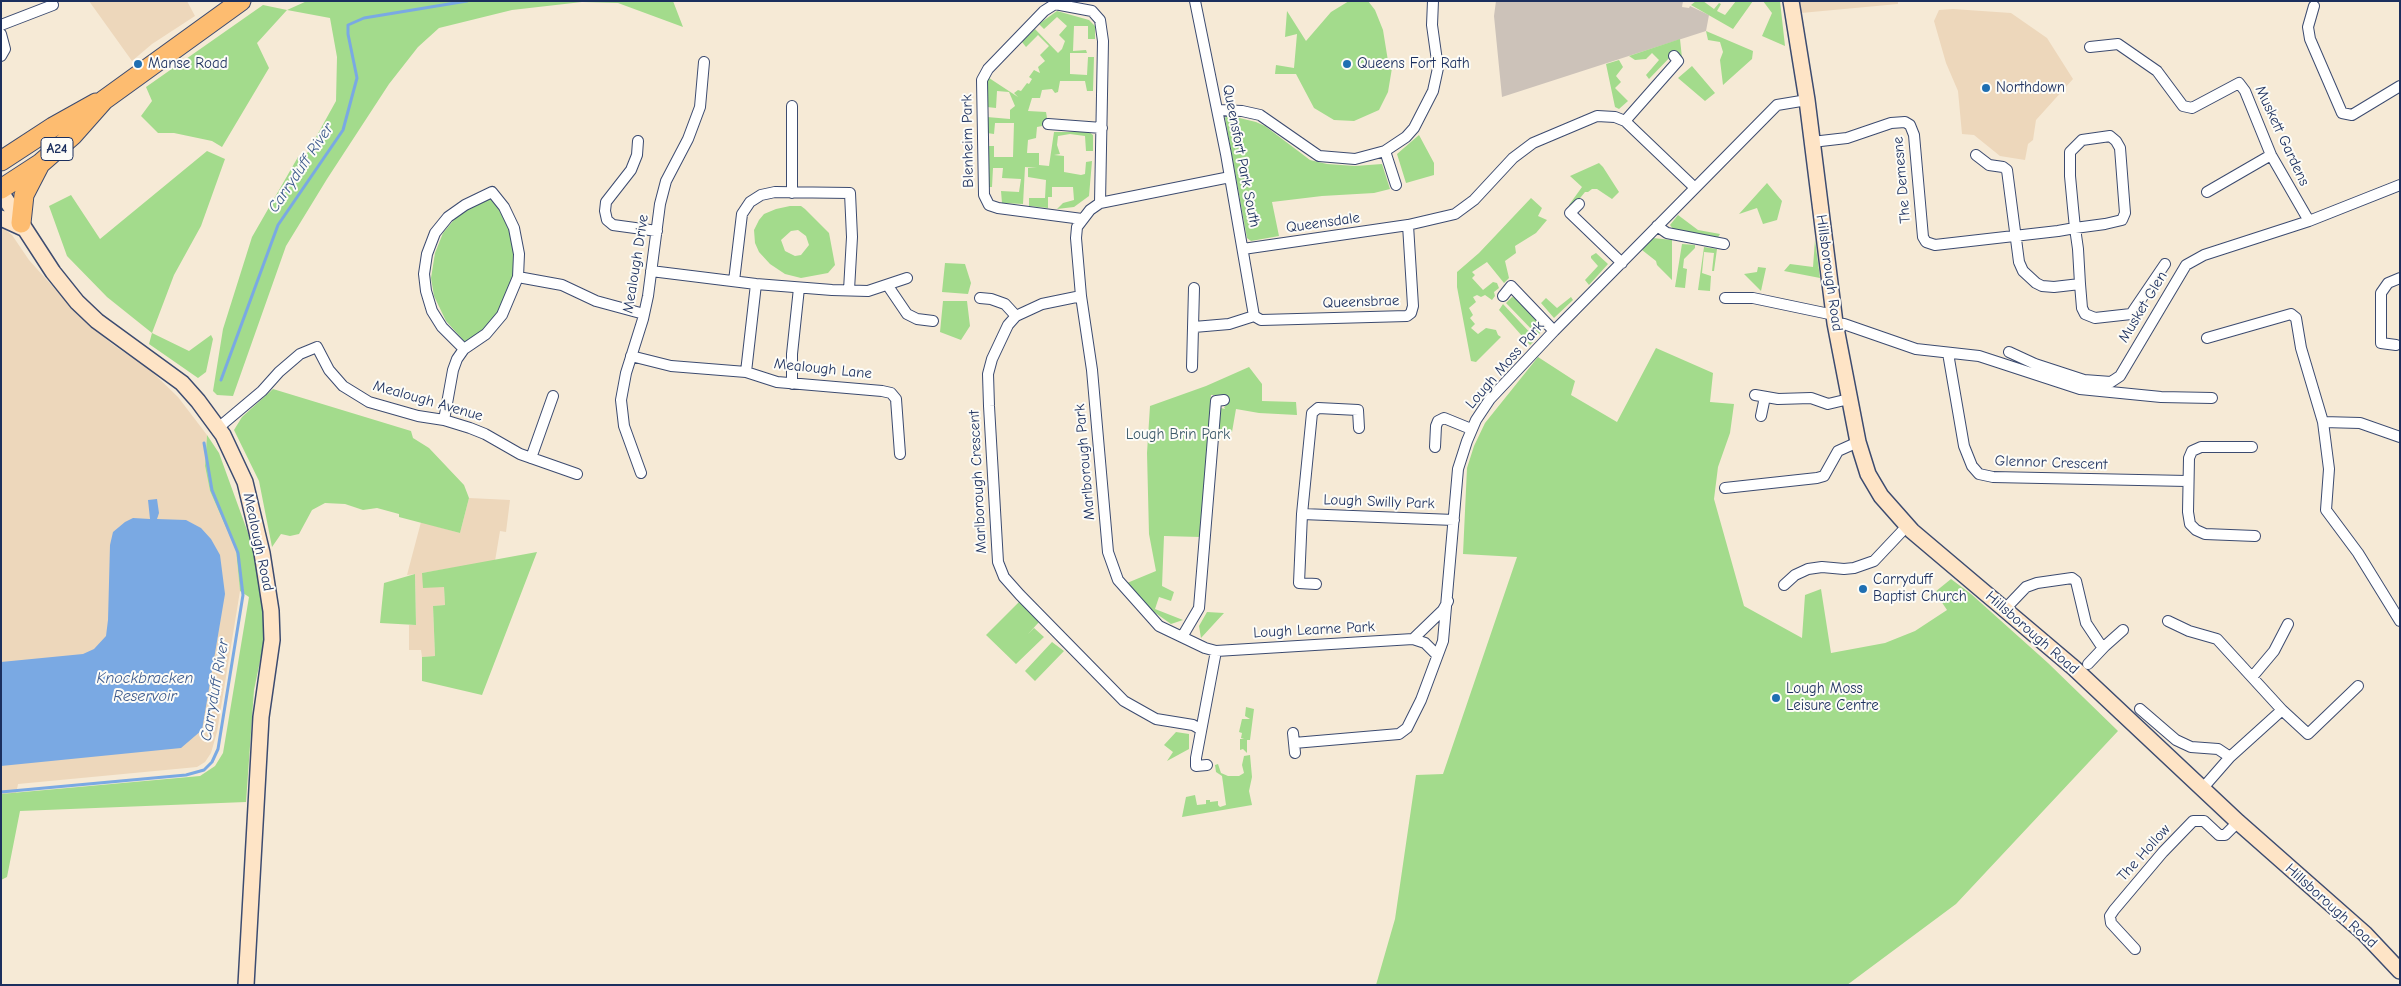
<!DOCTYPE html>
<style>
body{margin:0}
#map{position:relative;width:2401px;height:986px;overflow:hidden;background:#f6ead6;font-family:"Comic Neue",sans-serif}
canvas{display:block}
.frame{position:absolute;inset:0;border:2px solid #1b2f5e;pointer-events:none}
</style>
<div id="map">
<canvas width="2401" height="986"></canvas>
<div class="frame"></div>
</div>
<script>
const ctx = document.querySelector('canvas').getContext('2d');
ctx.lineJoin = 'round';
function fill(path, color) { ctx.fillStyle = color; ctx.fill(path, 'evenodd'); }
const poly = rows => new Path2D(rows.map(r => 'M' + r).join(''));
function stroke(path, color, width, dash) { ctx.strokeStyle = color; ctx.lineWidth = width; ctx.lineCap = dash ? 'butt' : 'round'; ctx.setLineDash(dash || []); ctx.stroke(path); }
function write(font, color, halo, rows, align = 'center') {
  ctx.font = font + ' "Comic Neue",sans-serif'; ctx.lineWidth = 4; ctx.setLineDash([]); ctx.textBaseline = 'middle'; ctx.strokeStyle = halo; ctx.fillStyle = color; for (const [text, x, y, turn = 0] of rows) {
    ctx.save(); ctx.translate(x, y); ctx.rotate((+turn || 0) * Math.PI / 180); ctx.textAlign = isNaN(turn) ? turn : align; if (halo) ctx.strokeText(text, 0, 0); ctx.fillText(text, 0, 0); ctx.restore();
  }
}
fill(poly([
 [89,1,187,1,195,16,152,44,132,61],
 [1800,1,1898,1,1898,4,1801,13],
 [1953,9,2011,13,2047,38,2073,79,2036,120,2033,140,2028,144,2025,160,2000,156,1974,135,1962,134,1958,91,1946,63,1934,21,1939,10],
 [1,226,12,235,29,260,80,317,112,344,149,369,178,397,207,435,205,466,210,491,236,550,240,591,217,732,211,753,205,762,197,767,18,784,1,868],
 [469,498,510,500,506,532,500,531,495,561,422,573,444,586,445,605,433,606,435,656,422,657,421,650,409,650,409,625,416,625,415,574,407,575,421,522,460,533]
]), '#edd7bb');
fill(poly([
 [1496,1,1683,1,1682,7,1689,8,1690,6,1709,15,1706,31,1502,97,1494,16]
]), '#ccc2b9');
fill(poly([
 [307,1,673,1,683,27,618,3,582,2,512,10,439,28,418,47,389,84,327,179,286,246,233,396,217,395,213,391,223,329,252,237,298,157,305,157,336,101,337,57,330,18,287,10,257,43,269,68,222,147,212,141,174,133,158,133,141,116,152,101,146,87,263,5,287,10],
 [1349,1,1368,1,1375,10,1383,30,1388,61,1392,68,1388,92,1379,110,1354,121,1334,120,1314,108,1296,74,1275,74,1276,65,1294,68,1297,34,1285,37,1287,11,1306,41,1331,12],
 [1696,1,1703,1,1714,9,1719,3,1721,4,1717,11,1725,15,1736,1,1753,1,1733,29,1691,5],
 [1763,1,1780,1,1785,46,1762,36,1772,13],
 [1057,11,1089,20,1095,26,1095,39,1088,39,1088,26,1074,26,1073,51,1086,50,1087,53,1070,53,1070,74,1087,75,1088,57,1094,57,1093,91,1087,91,1085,81,1060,81,1058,92,1055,93,1052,89,1042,90,1040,98,1032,98,1028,111,1046,112,1047,118,1042,126,1037,127,1036,138,1028,140,1027,153,1039,153,1039,165,1049,166,1054,132,1089,132,1093,135,1093,151,1086,151,1085,136,1070,134,1058,136,1057,145,1060,154,1054,155,1064,156,1064,172,1081,175,1085,174,1086,162,1092,161,1089,196,1074,207,1057,209,1063,203,1074,200,1073,187,1052,187,1052,197,1048,197,1048,208,1029,206,1029,198,1045,198,1046,180,1028,177,1028,168,1037,168,1025,167,1023,204,1002,203,1001,191,1019,192,1021,179,1002,178,1003,168,993,168,992,187,988,187,987,146,994,146,994,157,1013,157,1014,123,995,123,994,134,987,133,987,117,1010,119,1010,110,1015,106,1009,92,997,91,996,108,987,107,986,76,1018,97,1014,93,1018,90,1021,91,1027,83,1029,84,1032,79,1029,77,1034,70,1040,73,1038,67,1045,61,1040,55,1049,46,1038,35,1026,47,1022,42,1035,29,1058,53,1062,49,1065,41,1059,35,1067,26,1057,17,1044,29,1039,24],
 [1706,31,1753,51,1752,59,1723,85,1720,60,1723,52,1720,42,1708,40],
 [1680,39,1682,58,1674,53,1649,79,1646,75,1659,60,1652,53,1646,59,1635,60,1629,56],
 [1619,60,1623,67,1616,76,1621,82,1615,88,1628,101,1619,109,1615,107,1606,64],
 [1692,66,1715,93,1705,101,1678,78],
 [1227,115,1256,122,1265,126,1310,160,1327,164,1355,166,1382,164,1390,189,1374,193,1322,196,1272,202,1279,236,1251,241,1247,238,1225,118],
 [1419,135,1434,163,1434,175,1406,183,1397,154],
 [207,151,225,159,201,226,174,275,152,333,189,351,211,335,213,339,206,372,198,378,149,344,152,333,107,297,67,256,49,206,71,195,100,239],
 [1599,163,1603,167,1619,192,1612,199,1597,189,1592,189,1588,192,1585,192,1572,208,1569,205,1582,187,1570,176],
 [1767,183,1782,201,1777,220,1763,224,1757,208,1739,214],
 [1531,198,1542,208,1538,216,1547,220,1536,233,1515,246,1516,253,1505,261,1509,278,1504,283,1487,262,1472,272,1475,275,1472,278,1483,290,1493,282,1497,283,1499,288,1494,292,1495,296,1492,300,1485,295,1481,297,1477,295,1473,297,1476,302,1469,308,1473,315,1470,318,1475,324,1471,328,1478,334,1486,328,1496,330,1498,335,1501,337,1476,362,1471,361,1457,287,1457,272,1479,253],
 [493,199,509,228,514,244,515,269,505,300,493,319,473,339,465,342,446,321,434,296,431,278,435,253,443,233,458,215,483,200],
 [790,206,801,206,805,209,829,233,835,265,828,273,801,278,785,274,770,264,759,252,755,243,754,230,759,220,764,214,776,209],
 [798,230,806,236,809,245,801,255,795,256,785,251,781,240,791,231],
 [1678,215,1698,230,1720,234,1717,239,1674,230,1670,225],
 [1653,238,1672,240,1672,280,1657,265,1656,261,1642,250],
 [1815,240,1820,278,1784,271,1790,264,1813,267],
 [1682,244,1695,245,1695,248,1684,259,1683,268,1687,269,1685,288,1675,287],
 [1704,247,1717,249,1714,271,1712,271,1714,253,1704,252,1702,273,1711,276,1710,291,1698,290],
 [1596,253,1608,264,1589,285,1585,280,1598,266,1591,258,1591,256],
 [945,263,965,264,971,283,968,294,942,292],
 [1758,267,1766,268,1761,291,1744,274,1757,272],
 [1512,297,1516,298,1543,328,1538,336,1506,303],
 [1571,297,1573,300,1554,318,1541,303,1546,298,1557,308],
 [943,301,967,301,970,326,961,340,940,332],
 [1503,304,1536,339,1530,345,1499,310],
 [1656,348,1713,373,1710,402,1734,404,1730,433,1718,467,1714,499,1744,606,1802,638,1805,595,1821,589,1831,653,1885,643,1915,631,1947,610,1935,592,1951,579,1971,594,2048,663,2118,731,1956,904,1847,985,1376,985,1395,919,1416,775,1443,774,1517,557,1463,554,1467,468,1474,446,1485,423,1538,357,1575,381,1571,395,1617,422],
 [1249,367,1262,384,1262,401,1296,402,1297,415,1259,413,1236,409,1232,432,1219,431,1221,408,1225,409,1224,407,1228,404,1227,395,1211,395,1200,537,1164,536,1162,586,1174,592,1171,601,1159,597,1155,609,1183,620,1171,624,1154,612,1127,583,1156,571,1149,534,1147,453,1150,406,1206,386],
 [273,389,411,431,413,438,429,448,464,485,469,498,460,533,399,517,399,514,377,508,363,510,345,504,325,503,312,510,299,534,290,536,281,534,272,547,259,481,234,430,242,417],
 [207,435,219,453,256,555,264,604,265,637,254,690,246,802,20,811,7,877,1,880,1,794,200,776,215,766,223,753,249,597,240,591,236,550,210,491,205,466],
 [537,552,482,695,422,681,422,657,435,656,433,606,445,605,444,587,423,588,422,573],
 [415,574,416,625,380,623,384,583],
 [1019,602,1039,622,1028,634,1034,628,1044,637,1016,664,986,635],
 [1207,612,1224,613,1201,638,1199,626],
 [1052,642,1064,651,1035,681,1025,671],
 [1246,707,1254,709,1250,740,1247,740,1247,753,1243,749,1240,750,1240,739,1244,739,1241,738,1242,733,1239,732,1242,719,1250,719,1245,716],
 [1176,732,1189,734,1189,749,1167,761,1173,752,1164,745],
 [1250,755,1252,777,1249,791,1252,805,1182,817,1186,797,1195,795,1197,805,1206,804,1206,800,1210,800,1210,802,1218,801,1218,805,1220,807,1226,805,1222,776,1216,772,1215,765,1218,764,1221,773,1228,776,1239,776,1244,773,1242,765,1244,756]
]), '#a3db8c');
fill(poly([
 [157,499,159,513,157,519,186,520,201,528,211,539,220,555,225,594,202,730,181,748,1,766,1,662,83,654,94,649,106,636,108,620,110,545,113,532,125,522,133,518,150,519,148,500]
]), '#7aa9e3');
stroke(poly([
 [221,380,278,225,343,130,357,78,348,34,348,25,364,18,467,1],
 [1,792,186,775,204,770,212,762,218,749,243,595,238,553,212,490,204,443]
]), '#7aa9e3', 3);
const street = poly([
 [1195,1,1226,154,1254,316],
 [2314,6,2308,27,2310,39,2342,113,2352,115,2400,86],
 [1,25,53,5],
 [1,34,5,49,1,56],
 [2090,47,2118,44,2157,71,2183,106,2192,108,2239,83,2245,91,2271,155,2309,221,2400,185],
 [1218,110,1242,111,1260,115,1319,156,1355,159,1385,151,1406,137,1414,128,1433,91,1438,68,1432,25,1433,1],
 [1625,121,1678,61,1674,56],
 [1048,124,1102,128],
 [638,141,637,155,631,170,606,202,605,211,607,220,613,225,657,231],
 [1812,142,1847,138,1891,123,1905,122,1910,125,1914,135,1923,237,1926,242,1935,245,2058,231,2075,228,2105,224,2122,220,2125,213,2120,148,2116,141,2110,136,2082,140,2070,152,2070,176,2073,208,2075,228,2078,249,2080,284,2082,308,2085,314,2095,318,2131,314,2165,264],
 [1385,151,1396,185],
 [1976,155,1989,165,2003,167,2007,170,2019,262,2023,271,2036,283,2042,286,2054,287,2080,284],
 [1230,177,1100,203,1090,210,1077,227,1076,238,1081,296,1092,370,1108,552,1118,580,1159,626,1205,648,1216,651,1413,639,1425,643,1437,655],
 [2207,192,2271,155],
 [792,193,792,106],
 [1579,204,1570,213,1622,263],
 [1082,219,998,208,989,205,984,195,982,80,988,69,1044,11,1055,4,1092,11,1100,20,1103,41,1100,203],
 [1657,226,1667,233,1724,244],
 [1243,249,1408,225,1455,214,1474,200,1513,158,1533,143,1597,116,1615,117,1625,121,1694,187],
 [651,271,756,284,832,290,868,291,907,278],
 [518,277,562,285,596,301,644,314],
 [734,281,742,214,750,202,761,195,775,192,850,193,852,237,849,290],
 [888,286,907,314,917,319,933,321],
 [1081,296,1042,304,1016,316,1008,325,992,359,988,374,989,406,998,562,1004,577,1020,595,1124,701,1156,719,1193,725,1200,729],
 [1503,296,1511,286,1554,331],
 [980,298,991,299,1005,304,1016,316],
 [1725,298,1753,298,1834,315],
 [1254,316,1261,320,1407,316,1411,313,1413,306,1408,225],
 [1835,323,1844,324,1916,349,1979,356,2080,389,2161,397,2212,398],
 [1194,327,1229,324,1254,316],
 [2207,338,2291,314,2296,318,2301,348,2323,422,2360,423,2400,437],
 [2396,345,2381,343,2381,293,2388,283,2400,278],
 [2009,352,2035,364,2084,380,2111,382,2120,376,2186,265,2204,255,2309,221],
 [1948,353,1964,446,1972,466,1979,474,1993,477,2187,481],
 [631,356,671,366,746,372,777,382,882,391,891,393,896,399,900,454],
 [1192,367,1194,288],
 [746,372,756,284],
 [792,384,792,354,799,288],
 [1755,395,1778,399,1811,398,1828,404,1849,399],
 [1761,416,1765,397],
 [444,420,453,370,457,359,464,349,486,334,502,315,518,277,519,254,514,228,504,207,492,192,465,205,448,217,435,233,427,254,424,274,426,291,432,311,442,327,464,349],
 [2323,422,2329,469,2326,510,2358,553,2400,621],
 [218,428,262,391,279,372,300,354,317,347,329,370,343,386,369,402,418,416,444,420,470,428,485,434,520,454,577,474],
 [1359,428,1358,410,1318,408,1312,413,1302,514,1454,520],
 [1435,447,1436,426,1438,421,1444,418,1471,429],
 [2252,447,2201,447,2192,451,2189,458,2188,512,2190,524,2196,530,2205,534,2255,536],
 [531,458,553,396],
 [641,473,624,426,621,400,626,373,643,319,648,296,660,204,666,181,688,139,700,107,704,62],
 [1725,488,1817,478,1824,476,1838,451,1858,442],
 [1302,514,1299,583,1316,584],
 [1784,585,1795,575,1808,569,1822,567,1844,569,1854,568,1874,561,1907,526],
 [2005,609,2026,587,2037,583,2072,578,2076,581,2086,623,2100,644,2105,646,2123,630],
 [2168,621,2189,631,2217,639,2282,710],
 [1182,637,1199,608,1216,401,1224,400],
 [1413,639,1443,610,1448,601],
 [2088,664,2105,646],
 [2253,676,2274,651,2288,624],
 [2140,709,2176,740,2191,747,2218,749,2230,757],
 [1293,733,1295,753],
 [1294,743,1399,734,1407,728,1421,700,1443,641,1458,469,1467,441,1476,420,1490,399,1554,331,1777,105,1807,100],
 [1207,765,1196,766,1196,758,1216,651],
 [2202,789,2230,757,2282,710,2308,734,2358,686],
 [2135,949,2111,923,2110,916,2114,910,2163,852,2193,821,2204,821,2219,835,2225,835,2238,822]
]);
const secondary = poly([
 [1791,1,1807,100,1835,323,1858,442,1868,474,1881,496,1912,531,2074,668,2238,822,2365,934,2400,971],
 [1,192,53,272,77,302,97,321,182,383,198,401,223,435,245,482,262,553,271,611,272,640,261,717,246,985],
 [1,218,25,229]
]);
const highway = poly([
 [1,161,53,127,96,103],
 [1,189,41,163,73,135,104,100,241,1],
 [21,223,24,195,39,166]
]);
stroke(street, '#3c4b70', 12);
stroke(secondary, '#3c4b70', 18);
stroke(highway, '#3c4b70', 21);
stroke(street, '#fff', 10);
stroke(secondary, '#fee4c6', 15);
stroke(highway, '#fdbc70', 19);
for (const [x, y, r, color] of [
 [138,64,5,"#1f6fb2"],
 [1347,64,5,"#1f6fb2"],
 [1986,88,5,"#1f6fb2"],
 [1863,589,5,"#1f6fb2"],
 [1776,698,5,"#1f6fb2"]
]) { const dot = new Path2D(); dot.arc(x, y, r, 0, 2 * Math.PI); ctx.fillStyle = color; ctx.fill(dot); stroke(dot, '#fdfcf7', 2); }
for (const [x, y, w] of [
 [57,149,32]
]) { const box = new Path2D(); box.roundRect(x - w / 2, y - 11.5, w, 23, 4); ctx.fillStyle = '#fdfcf7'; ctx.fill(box); stroke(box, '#1b2f5e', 1); }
write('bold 14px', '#1b2f5e', null, [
 ["A24",57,149]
]);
write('15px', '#1b2f5e', '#fdfcf7', [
 ["Manse Road",148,64],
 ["Queens Fort Rath",1357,64],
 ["Northdown",1996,88],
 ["Carryduff",1873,580],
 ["Baptist Church",1873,597],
 ["Lough Moss",1786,689],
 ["Leisure Centre",1786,706]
], 'left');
write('15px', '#1b2f5e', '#fdfcf7', [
 ["Muskett Gardens",2282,136,65],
 ["Blenheim Park",968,141,-91],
 ["Queensfort Park South",1241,156,79],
 ["The Demesne",1902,180,-95],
 ["Queensdale",1323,223,-8],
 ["Mealough Drive",636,264,-81],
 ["Hillsborough Road",1829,273,82],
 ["Queensbrae",1361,302,-2],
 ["Musket Glen",2143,307,-59],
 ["Lough Moss Park",1505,365,-49],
 ["Mealough Lane",823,369,6],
 ["Mealough Avenue",428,401,16],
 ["Marlborough Park",1085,462,-95],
 ["Glennor Crescent",2051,463,2],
 ["Marlborough Crescent",978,482,-93],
 ["Lough Swilly Park",1379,502,2],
 ["Mealough Road",258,542,78],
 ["Lough Learne Park",1314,630,-3],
 ["Hillsborough Road",2032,633,41],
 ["The Hollow",2144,853,-48],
 ["Hillsborough Road",2331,906,42]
]);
write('15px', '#3d5a6a', '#fdfcf7', [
 ["Lough Brin Park",1178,435]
]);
write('italic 16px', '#3c5a8d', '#fdfcf7', [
 ["Carryduff River",301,168,-56],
 ["Knockbracken",145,678],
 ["Reservoir",145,696],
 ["Carryduff River",215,690,-80]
]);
</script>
